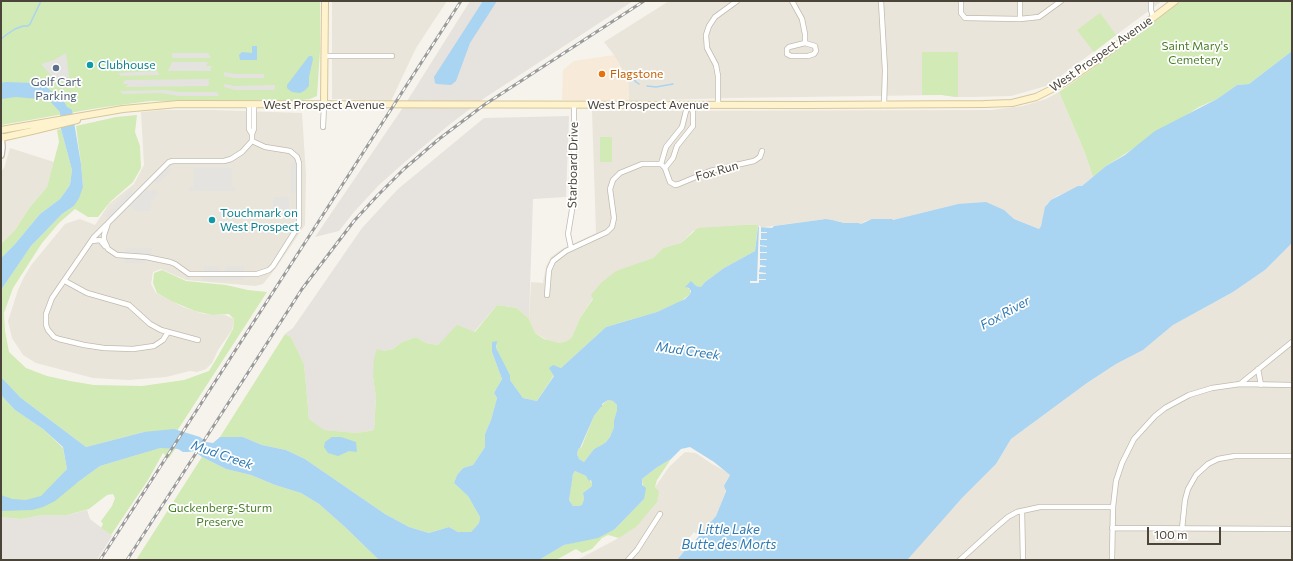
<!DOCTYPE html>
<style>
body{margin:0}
#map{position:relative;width:1293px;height:561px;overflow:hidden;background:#f6f3ec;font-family:Commissioner,sans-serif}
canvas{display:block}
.frame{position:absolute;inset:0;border:2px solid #4b4439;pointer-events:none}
.scale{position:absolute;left:1147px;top:527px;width:74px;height:18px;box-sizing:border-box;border:2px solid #4b4439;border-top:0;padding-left:5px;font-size:12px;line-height:14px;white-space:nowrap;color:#4b4439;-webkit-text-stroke:3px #fff;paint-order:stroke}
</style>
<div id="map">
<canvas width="1293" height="561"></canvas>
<div class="frame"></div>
<div class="scale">100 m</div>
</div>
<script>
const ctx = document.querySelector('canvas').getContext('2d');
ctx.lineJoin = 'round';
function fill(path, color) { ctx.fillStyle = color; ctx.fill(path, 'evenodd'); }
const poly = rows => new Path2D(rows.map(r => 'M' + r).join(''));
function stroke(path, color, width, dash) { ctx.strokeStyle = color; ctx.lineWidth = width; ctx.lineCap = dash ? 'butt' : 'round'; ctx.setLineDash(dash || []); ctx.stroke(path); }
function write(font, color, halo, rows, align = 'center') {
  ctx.font = font + ' Commissioner,sans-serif'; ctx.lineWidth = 3.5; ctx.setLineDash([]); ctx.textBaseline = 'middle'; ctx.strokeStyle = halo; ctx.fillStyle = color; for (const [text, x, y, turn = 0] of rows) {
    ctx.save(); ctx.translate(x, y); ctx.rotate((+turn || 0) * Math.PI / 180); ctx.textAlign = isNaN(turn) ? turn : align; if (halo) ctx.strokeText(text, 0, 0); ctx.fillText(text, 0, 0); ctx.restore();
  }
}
fill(poly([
 [332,1,447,1,416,48,391,101,332,99],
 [669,1,1162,1,1054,81,1046,86,1011,96,972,97,954,97,942,95,731,98,629,101,628,80,614,55,604,42],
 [1059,92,1085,153,1093,177,1082,186,1057,196,1047,204,1041,226,1039,229,1014,219,1007,213,958,204,893,220,892,219,876,219,865,221,861,224,844,223,832,220,826,219,765,227,758,227,758,225,693,231,681,243,663,248,653,258,642,262,593,298,580,318,572,337,567,341,559,343,551,342,535,333,529,319,531,282,543,283,546,266,551,257,562,249,596,233,592,111,991,110,1023,106,1046,99],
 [162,110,212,110,302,113,306,175,305,225,276,268,263,284,255,286,186,280,161,269,153,272,151,284,156,293,183,307,204,314,225,315,234,319,232,330,218,350,212,363,206,369,197,372,190,371,166,377,129,380,93,378,36,363,23,355,12,338,8,321,18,290,24,277,32,264,65,224,80,219,95,225,109,204,134,184,144,165,141,112],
 [10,148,54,162,47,187,30,207,15,230,1,244,1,172,4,168],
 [1292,243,1292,560,897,560,919,544,962,498,996,464,1011,439,1087,383,1116,364,1143,350,1173,325,1233,292,1265,270],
 [685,452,696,453,712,464,727,472,730,475,727,480,725,494,716,516,699,536,694,532,682,546,686,549,677,560,577,560,615,540,636,527,659,491,655,487,669,467]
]), '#eae5da');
fill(poly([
 [614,55,628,80,629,101,562,100,563,70,574,61]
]), '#f7ead8');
fill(poly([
 [470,1,633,1,483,99,449,125,406,161,379,185,354,212,339,231,315,237,404,106],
 [569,116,566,197,533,199,529,319,517,308,497,305,474,332,447,336,438,345,426,343,416,337,402,342,393,349,383,351,373,377,376,397,374,430,357,433,323,430,309,419,304,364,291,337,285,334,293,328,362,228,398,189,484,118],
 [87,510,90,519,112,536,97,560,1,560,1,517,21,519,42,515,67,515]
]), '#e6e2dd');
fill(poly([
 [1,1,320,1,320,51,317,96,310,99,302,100,150,101,98,108,1,125],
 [1181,1,1292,1,1292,51,1249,84,1237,85,1217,99,1199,107,1106,166,1093,177,1085,153,1059,92,1092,69],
 [1100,13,1116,35,1094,52,1077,30],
 [922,52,958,52,958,97,942,95,922,95],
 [137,115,135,132,140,146,141,168,133,182,110,202,98,217,88,217,75,209,59,223,42,243,13,288,4,313,5,331,9,352,26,368,47,376,70,381,94,385,142,386,184,380,209,371,218,356,233,329,234,319,229,314,212,315,195,311,171,301,157,293,153,283,154,273,162,270,186,281,226,285,248,290,267,292,166,448,175,449,169,458,163,453,148,480,111,535,101,528,103,524,101,521,112,506,115,498,113,494,107,495,89,509,67,515,42,515,21,519,1,517,1,395,15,410,43,429,63,448,67,469,42,496,78,482,100,466,146,452,144,432,86,447,21,398,1,377,1,290,31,246,62,214,74,206,83,187,81,164,76,126,116,117],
 [61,129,72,170,70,185,60,199,40,214,15,244,1,258,1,244,15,230,30,207,47,187,59,142,57,130],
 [600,137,612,137,612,162,600,162],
 [746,225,758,225,755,251,724,268,705,282,701,287,689,285,686,286,687,288,690,289,690,294,680,302,657,312,606,327,561,368,553,366,550,368,554,375,537,401,523,398,510,380,510,375,499,355,496,348,497,345,492,342,492,352,502,379,494,393,497,398,491,420,485,434,485,447,473,465,463,468,457,475,454,483,468,496,480,517,479,523,471,532,458,532,449,527,429,533,409,527,385,514,305,459,286,450,262,445,243,437,220,437,285,334,291,337,304,364,309,419,324,430,357,433,374,430,376,397,373,377,374,358,377,349,383,351,393,349,402,342,416,337,426,343,438,345,457,325,475,332,497,305,517,308,529,319,535,333,544,339,559,343,567,341,572,337,580,318,593,299,591,295,601,283,616,271,653,258,663,248,681,243,698,228],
 [608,400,613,401,617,405,617,410,614,420,614,427,610,437,606,442,602,446,594,449,584,462,579,459,577,454,578,450,579,447,581,448,594,416,601,407,602,405],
 [202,457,226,469,251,475,275,485,301,493,319,504,345,527,379,560,136,560],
 [671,459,657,480,655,487,659,491,657,502,636,527,619,538,608,535,602,538,592,549,582,553,576,549,556,560,539,560,564,545,580,541,615,529,644,499,642,479,656,468],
 [575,471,586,476,592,483,592,486,583,493,584,499,582,505,578,506,573,506,569,500,570,490,573,474]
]), '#d2eab5');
fill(poly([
 [66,53,69,77,54,79,41,64,54,60],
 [174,53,208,53,211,58,173,58,171,54],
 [172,62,208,62,206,66,212,66,210,71,168,71],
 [158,71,159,75,121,76,118,73],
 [224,72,234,74,264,74,264,78,234,78,224,76],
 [210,79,208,82,210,83,208,86,126,87,128,84,123,84,125,80],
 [224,84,235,86,275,85,275,90,235,90,224,87],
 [165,90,179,92,217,92,219,96,178,96,162,93,123,94,120,91],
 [165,162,172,169,158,184,150,177],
 [302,162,302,193,291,193,291,163],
 [194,168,232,168,232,187,235,187,235,191,189,191,189,187,193,187],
 [143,184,150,191,155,189,159,194,151,202,151,211,133,211,133,207,129,207,112,223,105,216,130,190,134,193],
 [273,197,289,197,289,211,273,211],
 [125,248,152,248,152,254,146,260,146,263,125,263],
 [204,266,219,266,220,270,224,271,225,266,244,266,244,280,203,281]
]), '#e5e3e0');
fill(poly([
 [483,1,497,1,470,43,456,81,451,85,437,84,435,83,434,77],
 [252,46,257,46,257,60,240,60,239,55,242,52,252,53],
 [1292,51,1292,243,1265,270,1233,292,1173,325,1143,350,1116,364,1087,383,1011,439,996,464,962,498,908,559,897,560,677,560,686,549,687,550,716,516,725,494,726,491,724,486,730,475,714,462,690,447,681,449,671,459,656,468,642,479,642,485,646,488,644,499,615,529,598,538,564,545,539,560,379,560,345,527,319,504,301,493,275,485,251,475,226,469,202,457,194,451,188,452,183,452,178,449,160,448,100,466,78,482,55,501,43,507,32,510,1,511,1,495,12,499,26,500,41,496,67,469,63,447,43,429,15,410,1,395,1,377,21,398,86,447,144,432,174,429,200,437,206,442,213,443,220,437,243,437,262,445,286,450,305,459,385,514,409,527,429,533,449,527,458,532,471,532,479,523,480,517,468,496,454,483,457,475,463,468,473,465,485,447,485,434,491,420,497,398,494,393,502,379,492,352,492,342,497,341,496,348,510,375,510,380,523,398,537,401,554,376,549,368,553,365,561,368,606,327,657,312,685,299,690,294,691,291,689,288,685,287,691,281,696,286,701,287,705,282,724,268,755,251,758,227,772,228,774,226,826,219,832,220,844,223,858,223,861,224,872,219,892,219,893,220,958,204,986,202,1004,210,1014,219,1039,229,1041,226,1045,207,1051,200,1078,186,1082,186,1106,166,1125,155,1155,131,1217,99,1237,85,1249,84],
 [608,400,613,401,617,405,617,410,614,420,614,427,610,437,606,442,602,445,594,449,584,462,579,459,577,454,578,450,579,448,580,448,594,416,601,407,602,407,602,404],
 [575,471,586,476,589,481,591,480,592,483,592,486,583,493,584,499,582,505,578,506,573,506,569,500,573,474],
 [309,56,312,56,313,59,309,77,309,86,304,91,300,93,292,92,287,88,287,85],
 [5,82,34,83,45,86,63,100,67,107,72,110,81,164,83,187,79,198,74,206,62,214,31,246,1,290,1,258,15,244,40,214,60,199,70,185,72,170,61,129,60,112,49,100,47,102,44,100,39,99,16,97,1,99,1,83],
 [332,437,341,437,356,442,357,452,349,451,338,456,328,453,324,447,325,442]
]), '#a9d4f2');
fill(poly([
 [759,225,761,227,761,232,767,232,767,233,761,233,761,239,767,239,767,240,760,240,760,245,767,246,767,247,760,246,760,252,767,252,767,253,760,253,760,259,767,259,766,260,760,260,760,265,766,266,766,267,760,267,759,272,766,273,766,274,759,274,759,279,766,279,766,280,759,280,759,283,750,283,750,281,757,281]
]), '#f6f3ec');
stroke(poly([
 [1,39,6,35,15,29,23,26,28,26,30,24,41,1],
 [629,72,636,82,639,84],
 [647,86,656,87,673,84]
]), '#a9d4f2', 1.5);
const minor = poly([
 [792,1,802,19,805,34,805,43],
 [881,1,885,70,884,105],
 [961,1,961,13,965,18,1020,19,1039,17,1061,1],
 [1020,1,1020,19],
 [1151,1,1151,10,1153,17],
 [805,43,815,46,816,51,814,54,808,56,791,56,787,54,787,49,789,47,805,43],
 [324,56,392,56],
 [249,105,249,129,252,134],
 [718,105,718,76,716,65,707,48,706,35,709,26,715,17,737,1],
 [323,127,324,105],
 [252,141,265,147,290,151,297,157,299,163,299,225,273,266,269,270,257,274,189,274,175,264,170,262,146,257,117,255,108,249,104,240,104,235,108,223,169,162,173,161,224,161,231,159,242,152,252,141,252,134,254,129,254,105],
 [661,164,666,147,682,127,686,111,690,105],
 [665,168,673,158,677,146,693,126,693,112,690,105],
 [106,225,94,237,52,298,46,314,46,325,48,330,54,337,59,339,84,345,104,348,133,349,154,346,163,340,168,332],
 [92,241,100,240,105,246],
 [571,248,568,234,574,198,574,105],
 [65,281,87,293,129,305,150,324,161,330,198,340],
 [547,295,549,270,553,261,566,251,607,232,612,227,614,218,610,189,613,180,620,173,642,164,661,164,665,168,670,182,675,185,679,184,710,171,754,161,760,157,762,151],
 [1258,369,1261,385],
 [1240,384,1292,342],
 [1022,511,1023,560],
 [1112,528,1292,529],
 [1182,529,1185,500,1188,489,1196,475,1208,464,1218,459,1235,456,1292,456],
 [628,560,637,550,660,514],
 [960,560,994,529,1008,517,1017,512,1040,507,1113,507],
 [1112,560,1113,507,1116,481,1122,463,1134,439,1155,416,1165,408,1189,395,1212,388,1240,384,1292,385]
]);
const tertiary = poly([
 [1,136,2,147,1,155]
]);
const secondary = poly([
 [324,105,325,1],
 [1,130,123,109,178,104,807,105,984,104,1012,103,1036,97,1064,83,1096,61,1175,1],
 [1,138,32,131,77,120]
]);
stroke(minor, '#c2bbae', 6);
stroke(tertiary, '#c2bbae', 8);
stroke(secondary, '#d6c79b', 8);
stroke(minor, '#fff', 4.5);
stroke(tertiary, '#fff', 5.5);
stroke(secondary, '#fff3cd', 6);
const rail = poly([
 [100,560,461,1],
 [127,560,302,289,354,221,378,195,404,169,439,139,484,105,644,1]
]);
stroke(rail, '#9a9a9a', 3);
stroke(rail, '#fff', 1.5, [4.5]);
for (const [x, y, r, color] of [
 [90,65,4,"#0f9aa8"],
 [56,68,4,"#5c6f8a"],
 [602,74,4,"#e8710a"],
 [212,220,4,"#0f9aa8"]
]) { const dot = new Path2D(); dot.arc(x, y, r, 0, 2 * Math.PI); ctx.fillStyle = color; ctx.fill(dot); stroke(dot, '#fff', 1.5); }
write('12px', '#4a7f2a', '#fff', [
 ["Saint Mary's",1195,46],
 ["Cemetery",1195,60],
 ["Guckenberg-Sturm",220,508],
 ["Preserve",220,522]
]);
write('12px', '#4b4439', '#fff', [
 ["West Prospect Avenue",1101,54,-35],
 ["West Prospect Avenue",324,105],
 ["West Prospect Avenue",648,105],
 ["Starboard Drive",573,165,-89],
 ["Fox Run",717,171,-16]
]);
write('12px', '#0d838f', '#fff', [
 ["Clubhouse",98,65],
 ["Touchmark on",220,213],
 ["West Prospect",220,227]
], 'left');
write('12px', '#c56008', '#fff', [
 ["Flagstone",610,74]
], 'left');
write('12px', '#4e5e75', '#fff', [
 ["Golf Cart",56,82],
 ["Parking",56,96]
]);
write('italic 13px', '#2e7ab2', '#fff', [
 ["Fox River",1005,313,-29],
 ["Mud Creek",688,351,8],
 ["Mud Creek",222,455,19],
 ["Little Lake",729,530],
 ["Butte des Morts",729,545]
]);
</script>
